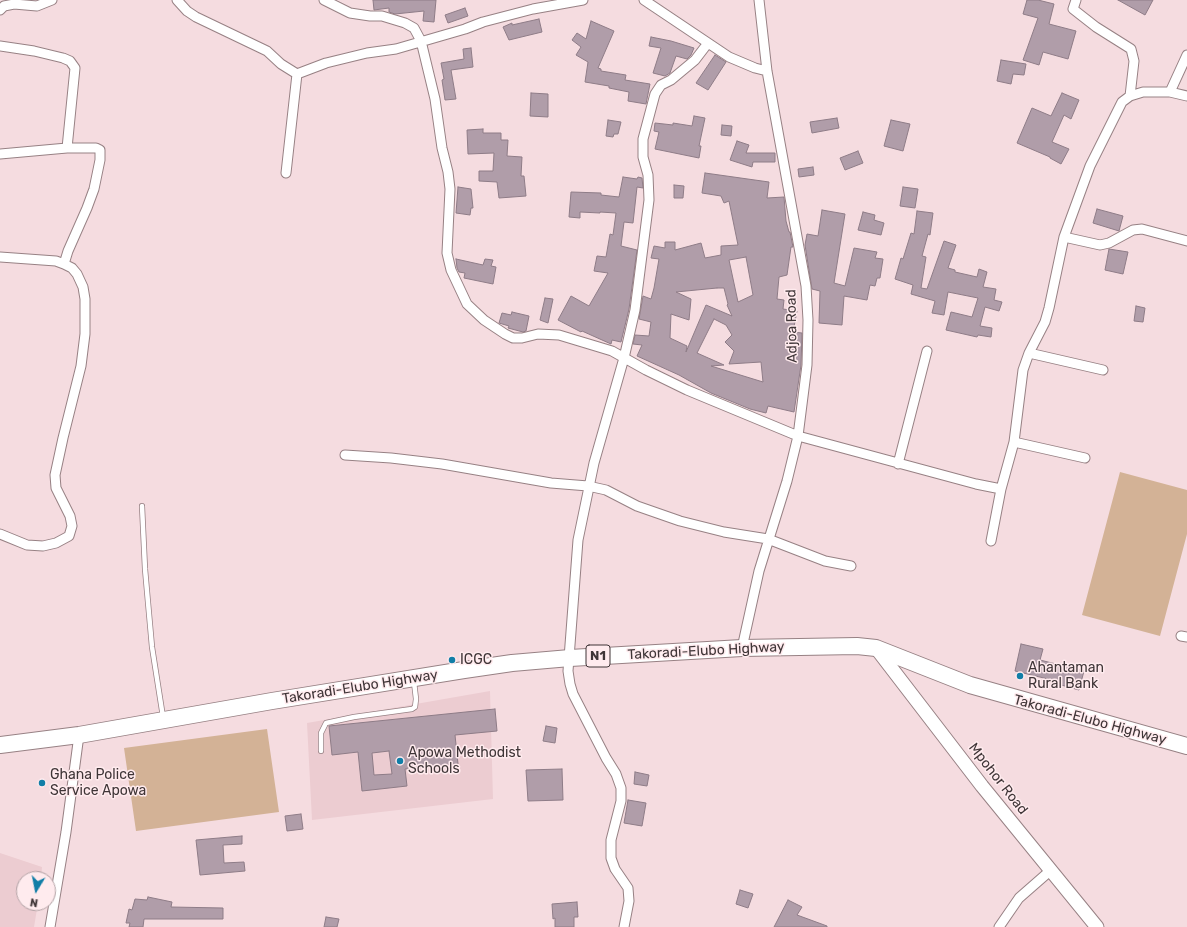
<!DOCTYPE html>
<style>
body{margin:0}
#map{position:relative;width:1187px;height:927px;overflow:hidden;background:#f5dce0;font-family:Rubik,sans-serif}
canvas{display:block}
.north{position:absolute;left:16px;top:871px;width:40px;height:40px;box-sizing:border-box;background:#ffebee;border:1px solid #b2a2a5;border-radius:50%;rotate:190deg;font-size:11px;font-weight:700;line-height:16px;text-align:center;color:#3f3537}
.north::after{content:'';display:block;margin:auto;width:14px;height:18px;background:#117ea7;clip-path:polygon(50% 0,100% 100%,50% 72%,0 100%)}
</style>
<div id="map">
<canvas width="1187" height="927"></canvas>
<div class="north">N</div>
</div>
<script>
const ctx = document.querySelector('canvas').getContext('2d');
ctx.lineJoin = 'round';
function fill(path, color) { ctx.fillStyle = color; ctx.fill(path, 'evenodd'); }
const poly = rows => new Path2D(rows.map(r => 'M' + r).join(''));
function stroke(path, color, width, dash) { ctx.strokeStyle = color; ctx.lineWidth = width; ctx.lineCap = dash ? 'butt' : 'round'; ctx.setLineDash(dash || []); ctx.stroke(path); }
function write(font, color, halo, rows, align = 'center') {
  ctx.font = font + ' Rubik,sans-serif'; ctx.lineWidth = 3; ctx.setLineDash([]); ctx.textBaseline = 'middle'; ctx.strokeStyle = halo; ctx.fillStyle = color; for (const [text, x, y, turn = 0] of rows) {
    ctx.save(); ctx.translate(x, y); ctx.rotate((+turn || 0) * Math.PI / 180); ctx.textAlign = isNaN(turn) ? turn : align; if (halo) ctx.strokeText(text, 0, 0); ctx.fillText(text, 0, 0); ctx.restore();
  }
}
fill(poly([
 [490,691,493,799,312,820,307,723],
 [0,853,42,867,41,879,24,879,24,903,38,903,34,927,0,927]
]), '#ecccd1');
fill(poly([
 [1120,472,1187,490,1187,534,1160,636,1082,615],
 [267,729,279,812,136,831,124,748]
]), '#d3b296');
const building = poly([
 [373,0,436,0,434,22,423,21,424,11,395,14,389,12,389,8,374,10,373,0],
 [1027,0,1038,0,1054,4,1049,24,1076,31,1068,59,1043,52,1039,65,1023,60,1038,18,1023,14,1027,0],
 [1118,0,1153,0,1145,15,1118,0],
 [465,8,468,16,448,23,445,15,465,8],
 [539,19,542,32,509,40,503,27,512,23,512,25,539,19],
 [591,21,614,31,598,68,601,69,601,71,626,75,625,80,650,84,646,104,628,101,629,92,609,88,609,86,585,82,588,62,576,55,581,47,572,40,577,33,586,39,591,21],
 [651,37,671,41,694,48,691,55,687,59,676,56,670,73,665,76,653,73,661,48,649,46,651,37],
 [471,48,473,67,451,70,456,99,445,100,442,80,444,79,441,63,464,59,463,49,471,48],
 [715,55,726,62,708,90,696,83,715,55],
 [1001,60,1026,64,1024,75,1013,74,1011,84,997,81,1001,60],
 [531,93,548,94,548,117,530,116,531,93],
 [1062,93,1079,100,1071,119,1064,115,1052,142,1069,149,1061,164,1050,158,1050,157,1017,143,1032,108,1051,116,1062,93],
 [694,116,705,118,699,146,701,146,699,158,655,149,659,132,654,131,655,123,673,125,673,123,692,126,694,116],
 [837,118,839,128,812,133,810,122,837,118],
 [608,120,621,122,618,134,614,134,613,137,606,136,608,120],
 [891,120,910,124,903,151,884,146,891,120],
 [722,125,732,126,731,136,721,135,722,125],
 [483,129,483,133,501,133,501,140,508,140,507,156,522,157,521,176,524,176,526,196,499,198,497,182,479,181,479,171,493,171,494,153,468,154,467,130,483,129],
 [737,141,749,145,746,153,775,153,775,162,753,162,752,167,730,160,737,141],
 [858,151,863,163,845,170,840,158,858,151],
 [813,167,814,175,799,177,798,169,813,167],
 [705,173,769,182,767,198,784,197,786,221,789,232,790,232,793,247,791,247,787,275,779,277,777,299,784,300,783,309,797,311,793,332,802,333,801,365,794,412,768,406,766,413,750,409,711,393,679,375,637,356,642,345,633,344,635,335,649,336,651,322,639,319,643,296,651,299,654,288,659,259,651,258,654,246,665,248,665,242,675,242,675,250,701,243,705,258,721,255,721,246,738,245,729,201,724,203,721,196,702,193,705,173],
 [746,257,753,295,738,302,729,260,746,257],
 [717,288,724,288,728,304,727,305,732,316,706,305,686,352,687,346,670,338,671,314,689,320,691,299,676,292,717,288],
 [714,319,726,325,732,335,725,342,734,351,729,364,761,362,763,382,711,366,724,365,697,353,714,319],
 [623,177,637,179,638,177,642,178,643,188,637,187,633,223,624,222,621,246,637,250,629,309,621,342,612,340,611,344,582,331,581,332,558,320,571,296,589,306,608,273,594,271,597,256,606,257,610,234,613,235,616,213,600,212,600,213,580,212,580,218,569,217,571,192,601,193,601,195,619,197,623,177],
 [674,185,684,186,683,198,674,198,674,185],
 [458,187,471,189,473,208,471,208,470,215,456,213,458,187],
 [903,187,918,189,915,208,900,206,903,187],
 [1097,209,1123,216,1119,231,1093,223,1097,209],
 [822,210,845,214,834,283,845,286,854,248,877,252,875,258,883,259,880,278,877,278,875,286,870,285,867,300,844,296,842,325,819,323,820,291,812,289,805,245,807,234,818,236,822,210],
 [917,211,933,213,930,235,928,234,922,256,926,257,921,288,927,289,944,241,956,245,948,268,955,270,955,272,977,277,979,269,987,272,983,287,996,289,994,300,1002,302,999,311,985,307,980,326,992,328,991,337,978,335,977,337,946,330,951,312,972,317,978,298,948,292,944,315,932,313,935,301,911,294,913,285,895,279,901,258,903,259,911,233,914,234,917,211],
 [863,212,875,215,874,220,884,223,881,235,858,230,863,212],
 [1109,249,1128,252,1123,274,1105,270,1109,249],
 [456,259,483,265,485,259,493,260,491,266,496,267,493,284,464,278,465,273,459,272,457,268,456,259],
 [545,298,553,299,548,323,540,320,545,298],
 [1136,306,1145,308,1143,322,1134,321,1136,306],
 [512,312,529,316,526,331,523,332,508,328,509,326,499,323,502,313,511,315,512,312],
 [1021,644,1043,649,1040,660,1084,671,1079,690,1047,681,1048,679,1015,671,1021,644],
 [495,709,497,731,455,735,458,764,405,769,407,786,362,791,358,752,332,755,329,726,495,709],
 [389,751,392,774,374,775,372,753,389,751],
 [546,726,557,728,555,743,543,741,546,726],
 [562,769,563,800,528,801,526,770,562,769],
 [635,772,649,775,647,786,634,784,635,772],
 [628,800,646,803,642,826,624,823,628,800],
 [301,814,303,829,287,831,285,816,301,814],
 [242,836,242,844,223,845,224,863,244,862,245,871,200,875,196,840,242,836],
 [740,890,753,894,748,908,736,904,740,890],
 [148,897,172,902,171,907,223,908,223,919,144,919,143,927,129,927,130,923,126,923,129,909,132,910,135,899,147,900,148,897],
 [788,900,802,907,797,915,827,926,827,927,774,927,788,900],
 [577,902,578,917,574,917,574,927,555,927,555,918,553,919,552,904,577,902],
 [326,917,339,919,337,927,324,927,326,917]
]);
fill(building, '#b09da9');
stroke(building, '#8e7c87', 1);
const service = poly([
 [142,506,145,569,152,647,163,717],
 [321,751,321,733,326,723,354,717,412,709,415,707,416,699,414,682]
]);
const minor = poly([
 [177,0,187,11,196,17,267,51,281,64,297,74,326,63,367,53,396,49,465,29,483,22,533,9,583,0],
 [324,0,350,13,370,16,382,16,405,23,414,28,421,41,435,99,442,148,448,172,450,189,447,253,451,270,467,304,484,320,505,334,513,338,522,338,538,334,559,335,612,351,646,370,687,390,798,436,976,484,1001,489],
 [644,0,729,57,755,68,767,71],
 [1076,0,1073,9,1096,27,1131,49,1134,61,1130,96],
 [0,10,4,6,14,4,37,6,52,0],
 [0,46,34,51,63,58,70,61,75,68,67,148],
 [1170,92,1187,55],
 [0,154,67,148,96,148,100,150,100,160,94,189,87,208,68,251,64,264],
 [286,173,297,74],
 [1064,237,1100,245,1109,243,1133,230,1142,229,1187,241],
 [0,257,56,261,64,264,72,268,77,274,83,287,85,299,85,334,81,366,63,438,55,475,56,488,70,516,72,526,69,536,56,543,43,546,27,545,0,534],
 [1029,353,1103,370],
 [1014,442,1085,458],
 [345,455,391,458,442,464,551,483,588,486,606,490,637,506,680,521,724,532,768,539,825,561,851,566],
 [898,464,927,351],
 [991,541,1001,489,1014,442,1023,370,1029,353,1045,322,1049,308,1064,237,1090,166,1122,102,1130,96,1143,92,1170,92,1187,96],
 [1181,636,1187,637],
 [742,648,759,571,787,481,798,436,807,365,808,320,806,286,767,71,759,0],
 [50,927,66,832,79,735],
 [624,927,629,901,628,888,615,869,611,858,611,840,621,801,621,788,616,774,606,758,573,694,570,684,568,671,578,540,594,463,624,358,635,310,649,200,648,175,643,157,643,139,655,94,661,85,671,80,695,60,708,43],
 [999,927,1019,898,1051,870]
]);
const secondary = poly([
 [876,648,982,786,1097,927]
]);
const trunk = poly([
 [0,745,79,735,272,701,464,670,512,663,570,658,742,648,857,646,876,648,970,685,1187,746]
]);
stroke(service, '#978184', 6);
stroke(minor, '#978184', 11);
stroke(secondary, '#978184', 15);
stroke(trunk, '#978184', 18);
stroke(service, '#fff', 4.5);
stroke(minor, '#fff', 9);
stroke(secondary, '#fff', 13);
stroke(trunk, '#fff', 16);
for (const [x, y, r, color] of [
 [452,660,4,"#117ea7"],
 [1020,676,4,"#117ea7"],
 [400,761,4,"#117ea7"],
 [42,783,4,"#117ea7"]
]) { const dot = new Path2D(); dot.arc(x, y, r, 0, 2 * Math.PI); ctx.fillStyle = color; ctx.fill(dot); stroke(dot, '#ffebee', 1.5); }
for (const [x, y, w] of [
 [598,656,24]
]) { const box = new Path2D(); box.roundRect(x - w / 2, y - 11, w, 22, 3); ctx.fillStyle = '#ffebee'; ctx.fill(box); stroke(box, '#3f3537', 1); }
write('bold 13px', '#3f3537', null, [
 ["N1",598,656]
]);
write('14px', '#3f3537', '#ffebee', [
 ["Adjoa Road",792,326,-91],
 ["Takoradi-Elubo Highway",706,651,-3],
 ["Takoradi-Elubo Highway",360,687,-9],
 ["Takoradi-Elubo Highway",1090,720,15],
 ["Mpohor Road",998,779,52]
]);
write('14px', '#3f3537', '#ffebee', [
 ["ICGC",460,660],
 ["Ahantaman",1028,668],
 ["Rural Bank",1028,684],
 ["Apowa Methodist",408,753],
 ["Schools",408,769],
 ["Ghana Police",50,775],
 ["Service Apowa",50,791]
], 'left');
</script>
